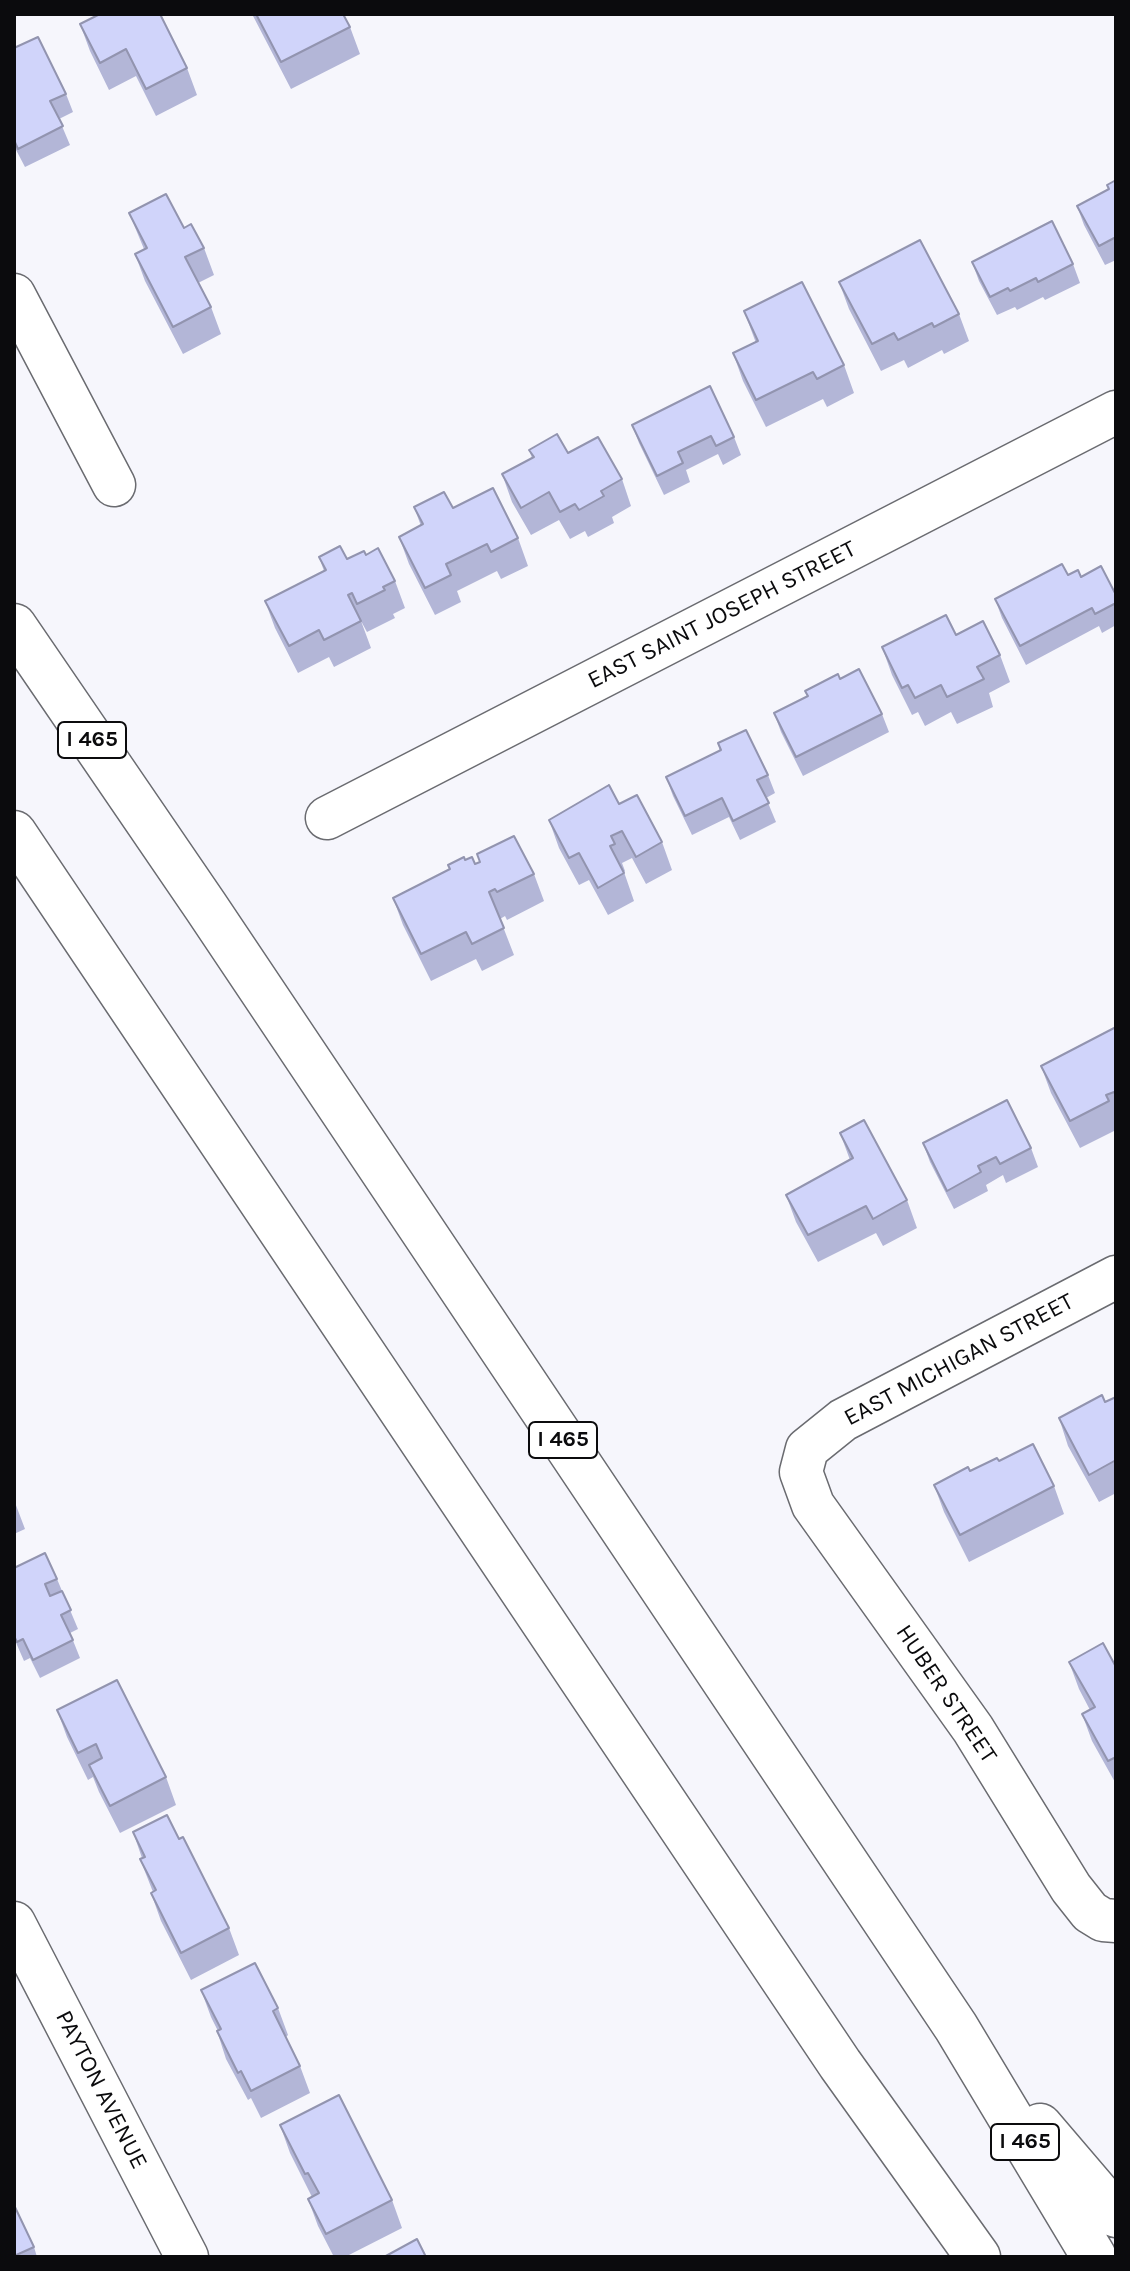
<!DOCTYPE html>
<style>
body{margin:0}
#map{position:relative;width:1130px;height:2271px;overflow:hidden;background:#f6f6fc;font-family:Karla,sans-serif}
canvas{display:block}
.frame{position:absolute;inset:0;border:16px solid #0b0b0d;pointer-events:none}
</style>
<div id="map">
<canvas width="1130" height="2271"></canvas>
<div class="frame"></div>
</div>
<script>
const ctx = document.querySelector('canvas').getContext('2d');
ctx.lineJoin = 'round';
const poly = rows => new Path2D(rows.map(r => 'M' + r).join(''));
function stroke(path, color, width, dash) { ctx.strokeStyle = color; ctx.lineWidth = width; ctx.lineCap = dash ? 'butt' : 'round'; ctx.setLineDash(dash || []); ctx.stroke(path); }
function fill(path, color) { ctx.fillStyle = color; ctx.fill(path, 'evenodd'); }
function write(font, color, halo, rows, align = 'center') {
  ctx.font = font + ' Karla,sans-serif'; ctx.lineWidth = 6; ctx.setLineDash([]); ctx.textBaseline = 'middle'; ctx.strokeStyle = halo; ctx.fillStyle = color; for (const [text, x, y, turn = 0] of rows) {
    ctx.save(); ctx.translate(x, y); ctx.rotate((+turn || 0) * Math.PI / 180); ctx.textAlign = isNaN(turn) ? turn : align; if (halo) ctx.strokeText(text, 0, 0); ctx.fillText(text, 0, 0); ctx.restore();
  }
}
const street = poly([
 [14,295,114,485],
 [327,818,1116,412],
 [1116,1277,843,1420,807,1449,801,1472,813,1505,973,1729,1071,1888,1090,1912,1103,1920,1116,1921],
 [14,1923,187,2257]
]);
const highway = poly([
 [14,626,206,907,956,2027,1094,2257],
 [14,833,840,2064,978,2257],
 [1040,2126,1116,2215]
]);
stroke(street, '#6a6b70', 45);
stroke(highway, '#6a6b70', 47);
stroke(street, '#fff', 42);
stroke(highway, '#fff', 44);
fill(poly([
 [252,14,343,14,350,27,360,54,291,89],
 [80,24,187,68,197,95,156,116,136,76,109,90,90,51],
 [14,48,66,94,73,112,59,119,70,145,25,167,14,146],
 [1116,180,1116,260,1105,265,1084,225,1077,206,1109,190],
 [129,213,184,228,204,248,214,275,198,283,211,307,221,334,183,354,145,281,135,254,144,249],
 [972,262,1073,264,1080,283,1045,300,1043,297,1017,310,1015,307,997,315,979,281],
 [839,282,959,314,969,341,944,354,942,350,908,368,904,360,881,371,849,309],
 [744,311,844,365,854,393,827,407,823,399,766,427,743,381,733,353,756,343],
 [632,425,734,437,741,455,723,465,718,454,686,470,690,482,664,495,639,443],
 [529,450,568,453,622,479,631,506,612,517,614,523,588,537,585,531,570,539,559,520,531,535,512,502,502,474,532,458],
 [414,507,453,508,518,538,528,566,501,579,497,571,457,591,461,602,435,615,409,564,399,537,421,526],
 [366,555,395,581,405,608,393,614,395,618,367,632,361,621,371,648,334,667,329,657,298,673,275,628,265,601,324,571,319,557,347,559],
 [1068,575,1081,577,1116,595,1116,625,1102,633,1099,626,1026,665,1002,618,995,599],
 [956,635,1000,655,1010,682,989,693,993,707,957,724,951,712,925,726,918,712,912,715,892,675,882,647],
 [840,679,882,714,889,732,803,776,781,732,774,713,807,697,805,691],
 [718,743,768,775,775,793,766,798,776,822,740,840,729,817,692,835,673,796,666,777,720,751],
 [619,804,662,842,672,870,646,884,632,858,622,863,625,871,624,872,634,901,608,915,589,880,579,885,559,848,549,820],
 [465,860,475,864,534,874,544,901,507,920,505,916,500,919,514,955,482,971,476,959,431,981,403,925,393,898,450,870],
 [1116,1027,1116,1130,1080,1148,1051,1093,1041,1066],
 [840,1133,907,1200,917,1228,883,1246,876,1233,818,1262,796,1222,786,1195,850,1160],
 [923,1143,1031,1148,1038,1167,1006,1183,1003,1175,986,1185,988,1191,954,1209,930,1162],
 [1116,1397,1116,1493,1099,1502,1068,1446,1059,1418,1105,1402],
 [999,1461,1054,1486,1064,1514,969,1562,944,1512,934,1485],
 [14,1500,25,1529,14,1534],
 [14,1568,57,1579,78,1629,70,1633,80,1658,40,1678,30,1658,24,1661,14,1638],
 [1069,1662,1116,1667,1116,1784,1092,1741,1082,1714,1090,1710,1079,1689],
 [57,1710,166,1777,176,1805,120,1833,99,1792,93,1777,88,1780,67,1737],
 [133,1832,179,1839,229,1928,239,1955,191,1980,161,1921,151,1893,153,1892,140,1859,142,1858],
 [201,1990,278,2008,288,2035,286,2037,300,2066,310,2093,261,2118,251,2098,248,2100,226,2059,217,2031,218,2031,211,2017],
 [280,2125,392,2200,402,2228,345,2257,334,2257,318,2226,308,2199,312,2197,290,2153],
 [34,2247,37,2257,14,2257]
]), '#b3b6d7');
const building = poly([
 [100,14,160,14,187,68,146,89,126,49,100,63,80,24,100,14],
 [256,14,343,14,350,27,281,62,256,14],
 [38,37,66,94,50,101,63,126,18,149,14,140,14,48,38,37],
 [1116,180,1116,237,1099,246,1077,206,1109,189,1107,185,1116,180],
 [166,194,184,228,191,224,204,248,185,257,211,307,173,327,135,254,147,248,129,213,166,194],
 [1052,221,1073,264,1038,282,1036,278,1010,291,1008,288,990,297,972,262,1052,221],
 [920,240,959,314,934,327,932,323,898,340,894,333,872,344,839,282,920,240],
 [802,282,844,365,817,379,813,372,756,400,733,353,758,341,744,311,802,282],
 [710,386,734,437,716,446,711,436,678,452,683,463,657,476,632,425,710,386],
 [557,434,568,453,598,437,622,479,601,491,604,496,579,510,575,504,560,512,549,492,521,508,502,474,534,457,529,450,557,434],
 [493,488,518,538,491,552,487,544,446,564,451,575,425,588,399,537,423,524,414,507,444,492,453,508,493,488],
 [340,546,347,559,364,551,366,555,378,548,395,581,383,587,385,590,357,604,352,593,348,595,361,621,324,640,319,630,289,646,265,601,326,570,319,557,340,546],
 [1062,564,1068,575,1078,570,1081,577,1101,566,1116,595,1116,603,1095,614,1092,608,1020,646,995,599,1062,564],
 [946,615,956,635,983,621,1000,655,977,667,984,679,947,697,941,685,915,698,908,685,902,688,882,647,946,615],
 [859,669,882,714,796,757,774,713,808,696,805,691,838,674,840,679,859,669],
 [746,730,768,775,757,780,769,803,733,821,722,798,685,816,666,777,721,750,718,743,746,730],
 [609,785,619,804,637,795,662,842,636,857,622,831,611,836,615,844,610,846,624,873,598,888,579,853,569,858,549,820,609,785],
 [514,836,534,874,497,892,495,889,489,892,504,928,472,944,466,932,421,954,393,898,450,869,448,865,464,857,465,860,472,857,475,864,480,862,477,854,514,836],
 [1116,1027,1116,1095,1114,1092,1106,1095,1109,1101,1070,1121,1041,1066,1116,1027],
 [1007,1100,1031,1148,1000,1164,996,1157,978,1166,981,1172,947,1191,923,1143,1007,1100],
 [864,1120,907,1200,873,1219,866,1206,808,1235,786,1195,853,1158,840,1133,864,1120],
 [1102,1395,1105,1402,1116,1397,1116,1460,1089,1475,1059,1418,1102,1395],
 [1033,1444,1054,1486,960,1535,934,1485,968,1467,970,1471,997,1458,999,1461,1033,1444],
 [45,1553,57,1579,45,1584,50,1596,62,1591,71,1610,61,1615,73,1640,33,1660,23,1639,17,1642,14,1636,14,1568,45,1553],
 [1103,1643,1116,1667,1116,1757,1108,1761,1082,1714,1095,1707,1069,1662,1103,1643],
 [117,1680,166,1777,110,1806,89,1765,102,1758,96,1744,78,1753,57,1710,117,1680],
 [167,1815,179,1839,183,1837,229,1928,181,1953,151,1893,156,1890,140,1859,145,1857,133,1832,167,1815],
 [255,1963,278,2008,273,2011,300,2066,251,2091,241,2071,238,2073,217,2031,221,2029,201,1990,255,1963],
 [339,2095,392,2200,326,2234,308,2199,319,2193,308,2173,305,2174,280,2125,339,2095],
 [14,2205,34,2247,14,2256,14,2205],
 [417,2239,426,2257,384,2257,417,2239]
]);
fill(building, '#d0d4fa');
stroke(building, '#9294af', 2);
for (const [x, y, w] of [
 [92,740,68],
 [563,1440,68],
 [1025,2142,68]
]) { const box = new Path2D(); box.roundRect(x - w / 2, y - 18, w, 36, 6); ctx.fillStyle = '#fff'; ctx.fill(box); stroke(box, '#0b0b0d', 2); }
write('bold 22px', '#0b0b0d', null, [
 ["I 465",92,740],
 ["I 465",563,1440],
 ["I 465",1025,2142]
]);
write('24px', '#0b0b0d', '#fff', [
 ["EAST SAINT JOSEPH STREET",722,615,-27],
 ["EAST MICHIGAN STREET",959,1360,-28],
 ["HUBER STREET",946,1694,56],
 ["PAYTON AVENUE",101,2090,63]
]);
</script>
